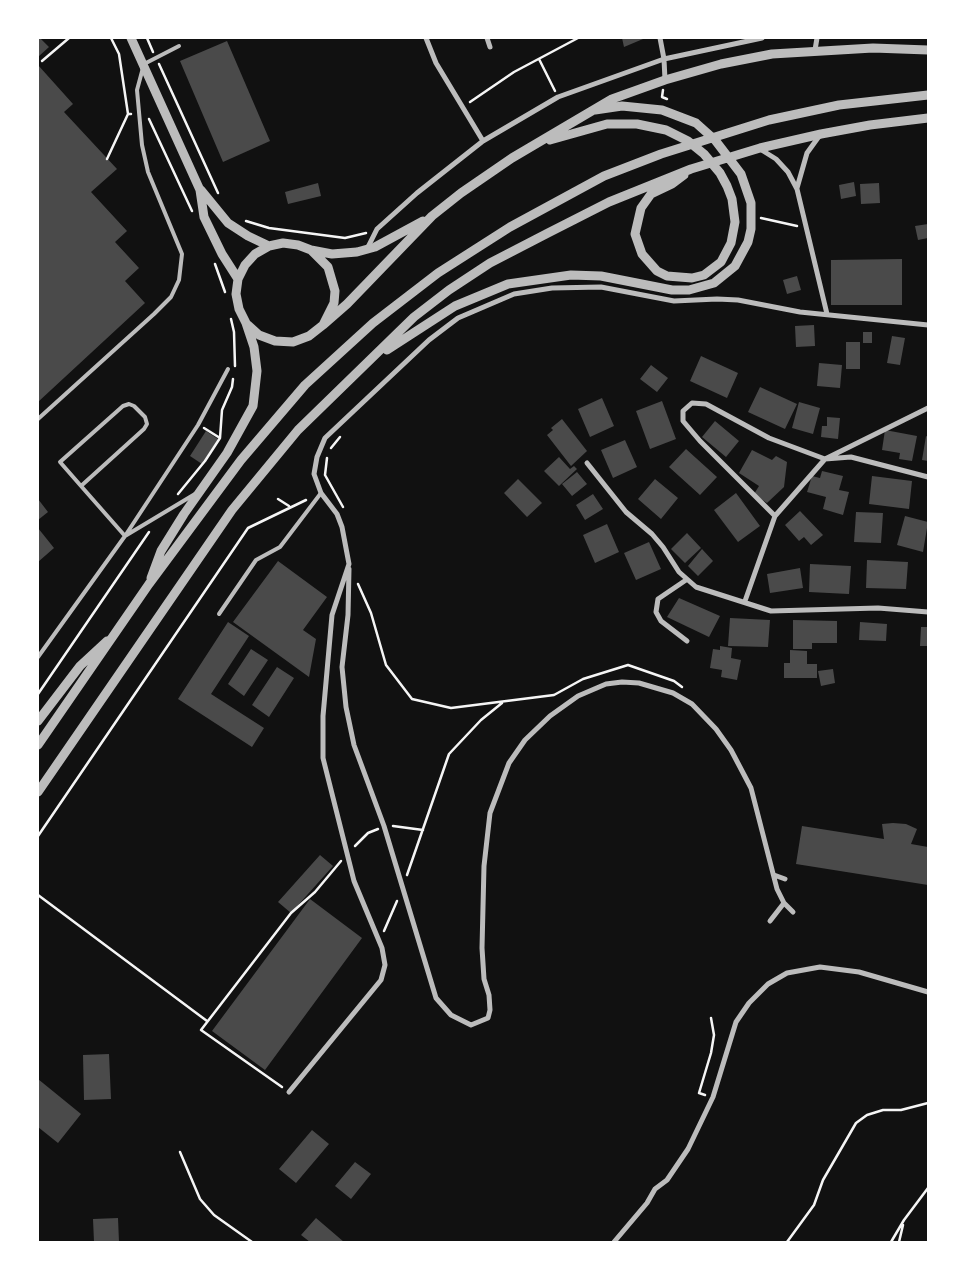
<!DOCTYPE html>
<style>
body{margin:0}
#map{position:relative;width:966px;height:1280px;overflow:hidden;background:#111;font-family:"Golos Text",sans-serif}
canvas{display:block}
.frame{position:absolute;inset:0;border:39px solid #fff;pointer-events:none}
</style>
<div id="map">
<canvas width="966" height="1280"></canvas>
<div class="frame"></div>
</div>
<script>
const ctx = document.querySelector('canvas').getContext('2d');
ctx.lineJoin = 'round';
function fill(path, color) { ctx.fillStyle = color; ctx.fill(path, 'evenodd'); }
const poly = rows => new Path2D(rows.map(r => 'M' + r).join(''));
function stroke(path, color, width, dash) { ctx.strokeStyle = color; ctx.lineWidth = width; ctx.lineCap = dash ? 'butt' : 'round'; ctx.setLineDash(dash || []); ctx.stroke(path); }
fill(poly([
 [38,38,40,38,49,47,38,57],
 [622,38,643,38,643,39,624,47],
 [227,41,270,141,223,162,180,61],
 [38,65,73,104,64,112,117,169,91,192,127,231,115,242,139,268,125,281,145,303,38,402],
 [854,182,856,196,841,199,839,185],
 [318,183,321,196,288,204,285,192],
 [879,183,880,203,861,204,860,184],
 [928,224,928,238,918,240,915,226],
 [902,259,902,305,831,305,831,260],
 [797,276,801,290,787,294,783,280],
 [814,325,815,346,796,347,795,326],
 [863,332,872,332,872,343,863,343],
 [892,336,905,338,900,365,887,363],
 [846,342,860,342,860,369,846,369],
 [701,356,738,373,727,398,690,381],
 [819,363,842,365,840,388,817,386],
 [651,365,668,378,657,392,640,379],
 [760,387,797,404,785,429,748,412],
 [602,398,614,426,590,437,578,409],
 [662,401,676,439,650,449,636,411],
 [799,402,820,408,813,434,792,428],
 [827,417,840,418,838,439,821,437,822,426,827,426],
 [562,419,587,451,571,466,547,435,553,430,551,428],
 [715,421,739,441,726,457,702,437],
 [885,430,917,436,912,461,899,459,900,453,882,450],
 [206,431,218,439,202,464,190,456],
 [926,436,928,437,928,461,922,460],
 [625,440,637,467,613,478,601,450],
 [686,449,717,477,700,495,669,467],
 [752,450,772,460,776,456,787,462,784,487,767,503,754,494,759,486,739,473],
 [559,457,570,469,574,466,577,469,559,486,544,471],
 [822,471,843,476,839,490,849,492,843,515,823,509,826,497,807,492,812,476,820,478],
 [577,472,587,484,572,496,562,484],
 [872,476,912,481,909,509,869,504],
 [518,479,542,503,527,517,504,493],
 [655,479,678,498,661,519,638,499],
 [736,493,760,526,738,542,714,510],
 [593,494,603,509,585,520,576,505],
 [38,499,48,512,38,520],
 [800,511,823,535,811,545,804,537,799,541,785,525],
 [856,512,883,513,881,543,854,542],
 [905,516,928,522,923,552,897,545],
 [607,524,619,552,595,563,583,535],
 [38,528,54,548,38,562],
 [687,533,701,548,685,563,671,549],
 [649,542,661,569,636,580,624,553],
 [702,549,713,561,698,576,688,566],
 [867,560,908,562,906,589,866,588],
 [278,561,327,597,303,630,316,639,309,677,233,622],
 [810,564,851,566,849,594,809,592],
 [800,568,803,588,770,593,767,574],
 [679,598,720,616,709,637,667,617],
 [730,618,770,620,768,647,728,646],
 [793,620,837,621,837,643,812,643,812,649,793,649],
 [228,622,249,636,211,694,264,728,252,747,178,699],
 [860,622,887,624,886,641,859,640],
 [921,627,928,627,928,646,920,646],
 [720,646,732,648,731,658,741,660,737,680,721,677,722,670,710,668,713,649,720,650],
 [251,649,268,660,244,696,228,684],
 [790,650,807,651,807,664,817,664,817,678,784,678,784,663,790,663],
 [277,667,294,678,269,717,252,705],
 [833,669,835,683,821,686,818,671],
 [893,823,906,824,917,829,911,844,928,847,928,885,796,864,802,826,884,839,882,824],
 [320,855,333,866,291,913,278,902],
 [310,899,362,938,265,1070,212,1031],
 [109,1054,111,1099,84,1100,83,1055],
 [38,1079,81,1114,58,1143,38,1127],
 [312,1130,329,1144,296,1183,279,1169],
 [355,1162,371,1174,351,1199,335,1186],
 [118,1218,119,1242,94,1242,93,1219],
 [316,1218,344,1242,310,1242,301,1235]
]), '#4a4a4a');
stroke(poly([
 [111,38,119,54,128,114,131,114],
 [147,38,153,52],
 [539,59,555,91],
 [42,61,69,38],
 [159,64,218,193],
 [663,90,662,97,667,99],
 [470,102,514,72,578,38],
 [149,119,192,211],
 [107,159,128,114],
 [761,218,797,226],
 [246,221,269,228,345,238,366,233],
 [215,264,225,292],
 [231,319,234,332,235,366],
 [204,428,220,438],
 [331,448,340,437],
 [327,458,325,475,343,507],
 [178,494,205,461,220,438,222,410,232,387,233,379],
 [278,499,289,506],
 [358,584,371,613,386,665,412,699,451,708,554,695,583,679,628,665,674,681,682,687],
 [38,694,149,532],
 [393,826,423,830],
 [38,836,248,528,306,500],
 [355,846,368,833,378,829],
 [407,875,449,754,481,720,502,703],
 [38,895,207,1021],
 [384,931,397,901],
 [282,1087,201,1030,291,913,315,892,341,861],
 [705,1095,699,1093,711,1053,714,1035,711,1018],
 [180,1152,200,1199,214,1215,252,1242],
 [787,1242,814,1205,823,1180,856,1123,867,1115,883,1110,901,1110,928,1103],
 [891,1242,904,1220,928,1188],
 [899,1242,903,1225]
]), '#f5f5f5', 2.5);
stroke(poly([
 [38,419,154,314,171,297,179,280,182,254,148,172,142,145,137,90,144,64,179,46],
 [81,486,60,462,123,406,129,404,134,406,145,417,147,424,144,429,81,486,125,536,195,494],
 [219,614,256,560,280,547,321,493],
 [38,657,125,536,198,425,228,369]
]), '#bcbcbc', 4);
stroke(poly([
 [426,38,436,63,483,141],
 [487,38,490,47],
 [660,38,664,59,665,80],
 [815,50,817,38],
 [760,149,776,159,788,172,797,189,827,314],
 [797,188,807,153,820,135],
 [367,249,377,229,417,193,483,141,558,97,664,59,762,38],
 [587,463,626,512,652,534,663,547,679,572,696,587,771,611,878,608,928,612],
 [775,516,700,441,683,421,683,411,692,403,706,404,769,438,825,459,851,457,928,477],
 [349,569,348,615,342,667,346,707,354,745,384,826,436,998,451,1015,471,1025,488,1018,490,1010,489,995,484,979,482,948,484,866,490,813,509,763,525,740,550,716,578,696,606,684,622,682,639,683,673,693,692,704,716,729,731,750,751,788,777,889,784,903,793,912],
 [686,580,658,599,656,612,661,621,687,641],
 [745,601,775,516,825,459,928,408],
 [774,875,785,879],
 [770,921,784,903],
 [289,1092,381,980,385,965,382,948,354,881,323,758,323,716,332,615,349,564,342,527,337,514,321,493,314,474,317,457,325,438,429,340,458,318,514,294,552,288,601,287,674,301,717,299,738,300,800,312,928,325],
 [614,1242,647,1203,655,1189,667,1180,688,1149,713,1097,736,1022,749,1003,768,984,787,973,820,967,859,972,928,992]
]), '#bcbcbc', 5);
stroke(poly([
 [131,38,200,190,204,217,222,254,238,279],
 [550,140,607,124,637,124,666,130,688,141,704,154,720,173,727,186,732,199,735,222,731,243,721,262,704,275,692,278,667,276,657,271,642,254,635,234,641,208,651,194,672,184,684,175],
 [201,190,228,223,248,236,269,246],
 [248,325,259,335,275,341,293,342,309,336,323,325,334,303,335,291,328,267,312,251],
 [323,325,347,304,432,216,461,193,512,158,612,99,665,80,721,64,772,54,873,48,928,50],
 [387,350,455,306,508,284,571,275,601,276,672,290,689,290,714,283,735,266,748,242,751,229,751,203,741,174,715,140,696,123,662,110,622,106,595,110],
 [151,578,161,551,184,514,227,453,253,406,257,371,254,347,246,323,239,309,236,294,238,279,245,265,255,254,269,246,283,243,298,245,311,250,332,254,357,252,375,247,423,221],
 [38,721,80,666,107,641],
 [38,745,149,584,241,460,305,385,373,323,438,273,510,227,604,176,661,154,769,120,839,105,928,95],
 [38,792,232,510,298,430,414,317,449,290,490,263,548,233,609,202,691,169,760,148,821,134,870,125,928,118]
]), '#bcbcbc', 9);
</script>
